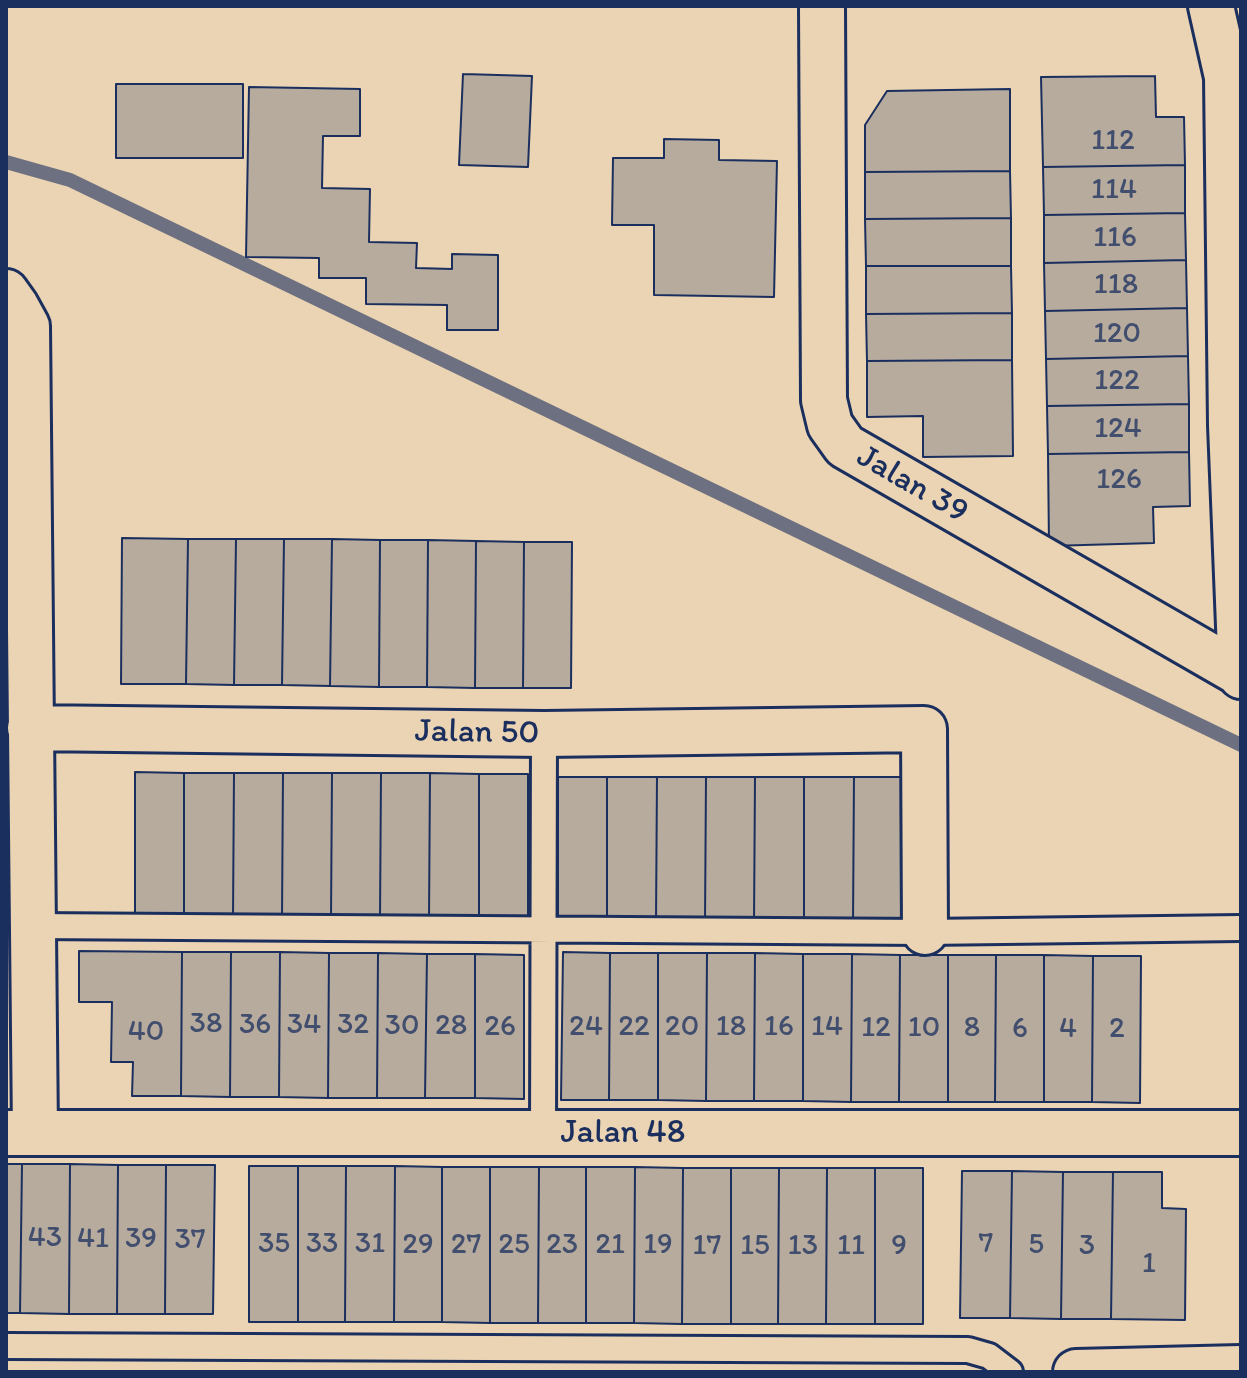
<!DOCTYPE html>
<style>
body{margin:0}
#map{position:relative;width:1247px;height:1378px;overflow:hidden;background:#ebd4b3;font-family:Itim,sans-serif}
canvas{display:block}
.frame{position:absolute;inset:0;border:8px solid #1b2f5e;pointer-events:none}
</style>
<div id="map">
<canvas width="1247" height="1378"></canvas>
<div class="frame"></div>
</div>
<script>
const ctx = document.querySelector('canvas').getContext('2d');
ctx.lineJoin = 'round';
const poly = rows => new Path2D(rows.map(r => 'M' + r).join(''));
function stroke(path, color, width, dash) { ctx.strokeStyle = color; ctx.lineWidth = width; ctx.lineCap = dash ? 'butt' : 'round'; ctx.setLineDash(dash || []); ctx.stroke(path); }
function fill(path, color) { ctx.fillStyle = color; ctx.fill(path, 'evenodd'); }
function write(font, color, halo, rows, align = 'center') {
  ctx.font = font + ' Itim,sans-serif'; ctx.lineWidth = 6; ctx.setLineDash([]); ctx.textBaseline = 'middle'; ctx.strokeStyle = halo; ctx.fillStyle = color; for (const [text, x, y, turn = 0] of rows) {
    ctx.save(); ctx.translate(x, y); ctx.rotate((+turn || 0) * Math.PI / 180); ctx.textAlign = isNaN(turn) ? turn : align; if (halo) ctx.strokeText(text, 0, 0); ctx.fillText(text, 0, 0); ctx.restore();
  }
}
stroke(poly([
 [6,162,70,180,1241,745]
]), '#6d7080', 14);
const building = poly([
 [463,74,532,76,528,167,459,165,463,74],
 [1155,76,1156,117,1184,117,1185,165,1043,167,1041,77,1155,76],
 [116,84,243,84,243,158,116,158,116,84],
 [249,87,360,89,360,136,323,136,322,188,370,189,369,242,417,243,416,268,452,269,452,254,498,255,498,330,447,330,447,305,366,304,366,278,319,278,319,258,246,257,249,87],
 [1010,89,1010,171,865,172,865,125,887,91,1010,89],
 [664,139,719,140,719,160,777,161,774,297,654,295,654,225,612,225,613,158,664,158,664,139],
 [1185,165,1185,213,1044,215,1043,167,1185,165],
 [1010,171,1011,218,865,219,865,172,1010,171],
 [1185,213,1186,260,1044,263,1044,215,1185,213],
 [1011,218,1011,266,866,266,865,219,1011,218],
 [1186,260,1187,308,1045,311,1044,263,1186,260],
 [866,266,1011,266,1012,313,866,314,866,266],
 [1187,308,1188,356,1046,359,1045,311,1187,308],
 [1012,313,1012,360,867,361,866,314,1012,313],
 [1188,356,1189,404,1047,406,1046,359,1188,356],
 [1012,360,1013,456,923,457,923,416,867,417,867,361,1012,360],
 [1189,404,1189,452,1048,454,1047,406,1189,404],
 [1189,452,1190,506,1153,507,1154,543,1049,546,1048,454,1189,452],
 [122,538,188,539,186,684,121,684,122,538],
 [188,539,236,539,234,685,186,684,188,539],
 [236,539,284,539,282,685,234,685,236,539],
 [284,539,332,539,330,686,282,685,284,539],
 [332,539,380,540,379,687,330,686,332,539],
 [380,540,428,540,427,687,379,687,380,540],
 [428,540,476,541,475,688,427,687,428,540],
 [476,541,524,542,523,688,475,688,476,541],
 [524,542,572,542,571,688,523,688,524,542],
 [135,772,184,773,184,917,135,917,135,772],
 [184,773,234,773,233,917,184,917,184,773],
 [234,773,283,773,282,918,233,917,234,773],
 [283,773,332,773,331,918,282,918,283,773],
 [332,773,381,773,380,918,331,918,332,773],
 [381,773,430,773,429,919,380,918,381,773],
 [430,773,479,774,479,919,429,919,430,773],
 [479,774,528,774,528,919,479,919,479,774],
 [558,777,607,777,607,921,558,921,558,777],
 [607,777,657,777,656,921,607,921,607,777],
 [657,777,706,777,705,922,656,921,657,777],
 [706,777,755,777,754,922,705,922,706,777],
 [755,777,804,777,804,922,754,922,755,777],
 [804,777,854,777,853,922,804,922,804,777],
 [854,777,903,777,903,922,853,922,854,777],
 [79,951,182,952,181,1096,132,1096,133,1062,111,1062,112,1002,79,1002,79,951],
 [182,952,231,952,230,1097,181,1096,182,952],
 [231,952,280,952,279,1097,230,1097,231,952],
 [280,952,329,953,328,1098,279,1097,280,952],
 [563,952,610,953,609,1100,561,1100,563,952],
 [329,953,378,953,377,1098,328,1098,329,953],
 [378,953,427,954,425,1098,377,1098,378,953],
 [610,953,658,953,658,1100,609,1100,610,953],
 [658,953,707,953,706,1101,658,1100,658,953],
 [707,953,755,953,754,1101,706,1101,707,953],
 [755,953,803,954,803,1101,754,1101,755,953],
 [427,954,475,954,475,1098,425,1098,427,954],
 [475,954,524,955,524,1099,475,1098,475,954],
 [803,954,852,954,851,1102,803,1101,803,954],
 [852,954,900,955,899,1102,851,1102,852,954],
 [900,955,948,955,948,1102,899,1102,900,955],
 [948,955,996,955,995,1102,948,1102,948,955],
 [996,955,1044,955,1044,1102,995,1102,996,955],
 [1044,955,1093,956,1092,1102,1044,1102,1044,955],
 [1093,956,1141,956,1140,1103,1092,1102,1093,956],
 [6,1164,22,1164,20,1313,6,1313,6,1164],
 [22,1164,70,1164,69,1314,20,1313,22,1164],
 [70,1164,118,1165,117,1314,69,1314,70,1164],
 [118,1165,166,1165,165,1314,117,1314,118,1165],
 [166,1165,215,1165,213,1314,165,1314,166,1165],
 [249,1166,298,1166,298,1322,249,1322,249,1166],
 [298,1166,346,1166,345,1322,298,1322,298,1166],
 [346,1166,395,1166,394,1322,345,1322,346,1166],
 [395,1166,442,1167,442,1322,394,1322,395,1166],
 [442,1167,490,1167,490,1323,442,1322,442,1167],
 [490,1167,539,1167,538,1323,490,1323,490,1167],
 [539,1167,586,1167,586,1323,538,1323,539,1167],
 [586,1167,635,1167,634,1323,586,1323,586,1167],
 [635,1167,683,1168,682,1324,634,1323,635,1167],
 [683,1168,731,1168,731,1324,682,1324,683,1168],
 [731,1168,779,1168,778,1324,731,1324,731,1168],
 [779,1168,827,1168,826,1324,778,1324,779,1168],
 [827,1168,875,1168,875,1324,826,1324,827,1168],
 [875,1168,923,1168,923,1324,875,1324,875,1168],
 [962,1171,1012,1171,1010,1318,960,1318,962,1171],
 [1012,1171,1063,1172,1061,1319,1010,1318,1012,1171],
 [1063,1172,1113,1172,1111,1319,1061,1319,1063,1172],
 [1113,1172,1162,1172,1162,1208,1186,1209,1185,1320,1111,1319,1113,1172]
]);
fill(building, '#b7ab9e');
stroke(building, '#1b2f5e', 2);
const lane = poly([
 [32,926,925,932,1241,928],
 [543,1133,544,734],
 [6,1346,968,1350,989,1356,1010,1372]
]);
const street = poly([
 [822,6,824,400,830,425,845,446,1241,674],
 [1211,6,1227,77,1231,425,1241,676],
 [6,292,16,306,27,326,35,1133],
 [30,728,544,734,924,729,925,932],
 [6,1133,1241,1133],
 [1076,1372,1241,1368]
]);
stroke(lane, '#1b2f5e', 30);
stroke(street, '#1b2f5e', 50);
stroke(lane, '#ebd4b3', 24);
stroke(street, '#ebd4b3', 44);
write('30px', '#424e6e', null, [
 ["112",1113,141],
 ["114",1114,190],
 ["116",1115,238],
 ["118",1116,285],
 ["120",1117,334],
 ["122",1117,381],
 ["124",1118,429],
 ["126",1119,480],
 ["38",206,1024],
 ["36",255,1025],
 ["34",304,1025],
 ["32",353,1025],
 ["30",402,1026],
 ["28",451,1026],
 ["26",500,1027],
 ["24",586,1027],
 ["22",634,1027],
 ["20",682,1027],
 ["18",731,1027],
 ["16",779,1027],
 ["14",827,1027],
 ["12",876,1028],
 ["10",924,1028],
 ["8",972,1028],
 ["6",1020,1029],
 ["4",1068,1029],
 ["2",1117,1029],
 ["40",146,1032],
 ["43",45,1238],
 ["41",93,1239],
 ["39",141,1239],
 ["37",190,1240],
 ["35",274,1244],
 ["33",322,1244],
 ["31",370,1244],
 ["7",986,1244],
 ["29",418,1245],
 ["27",466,1245],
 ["25",514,1245],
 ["23",562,1245],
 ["21",610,1245],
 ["19",658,1245],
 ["5",1036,1245],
 ["17",707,1246],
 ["15",755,1246],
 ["13",803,1246],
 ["11",851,1246],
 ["9",899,1246],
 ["3",1087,1246],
 ["1",1149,1264]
]);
write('34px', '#1b2f5e', '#ebd4b3', [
 ["Jalan 39",912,485,30],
 ["Jalan 50",477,733,1],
 ["Jalan 48",623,1133]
]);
</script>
